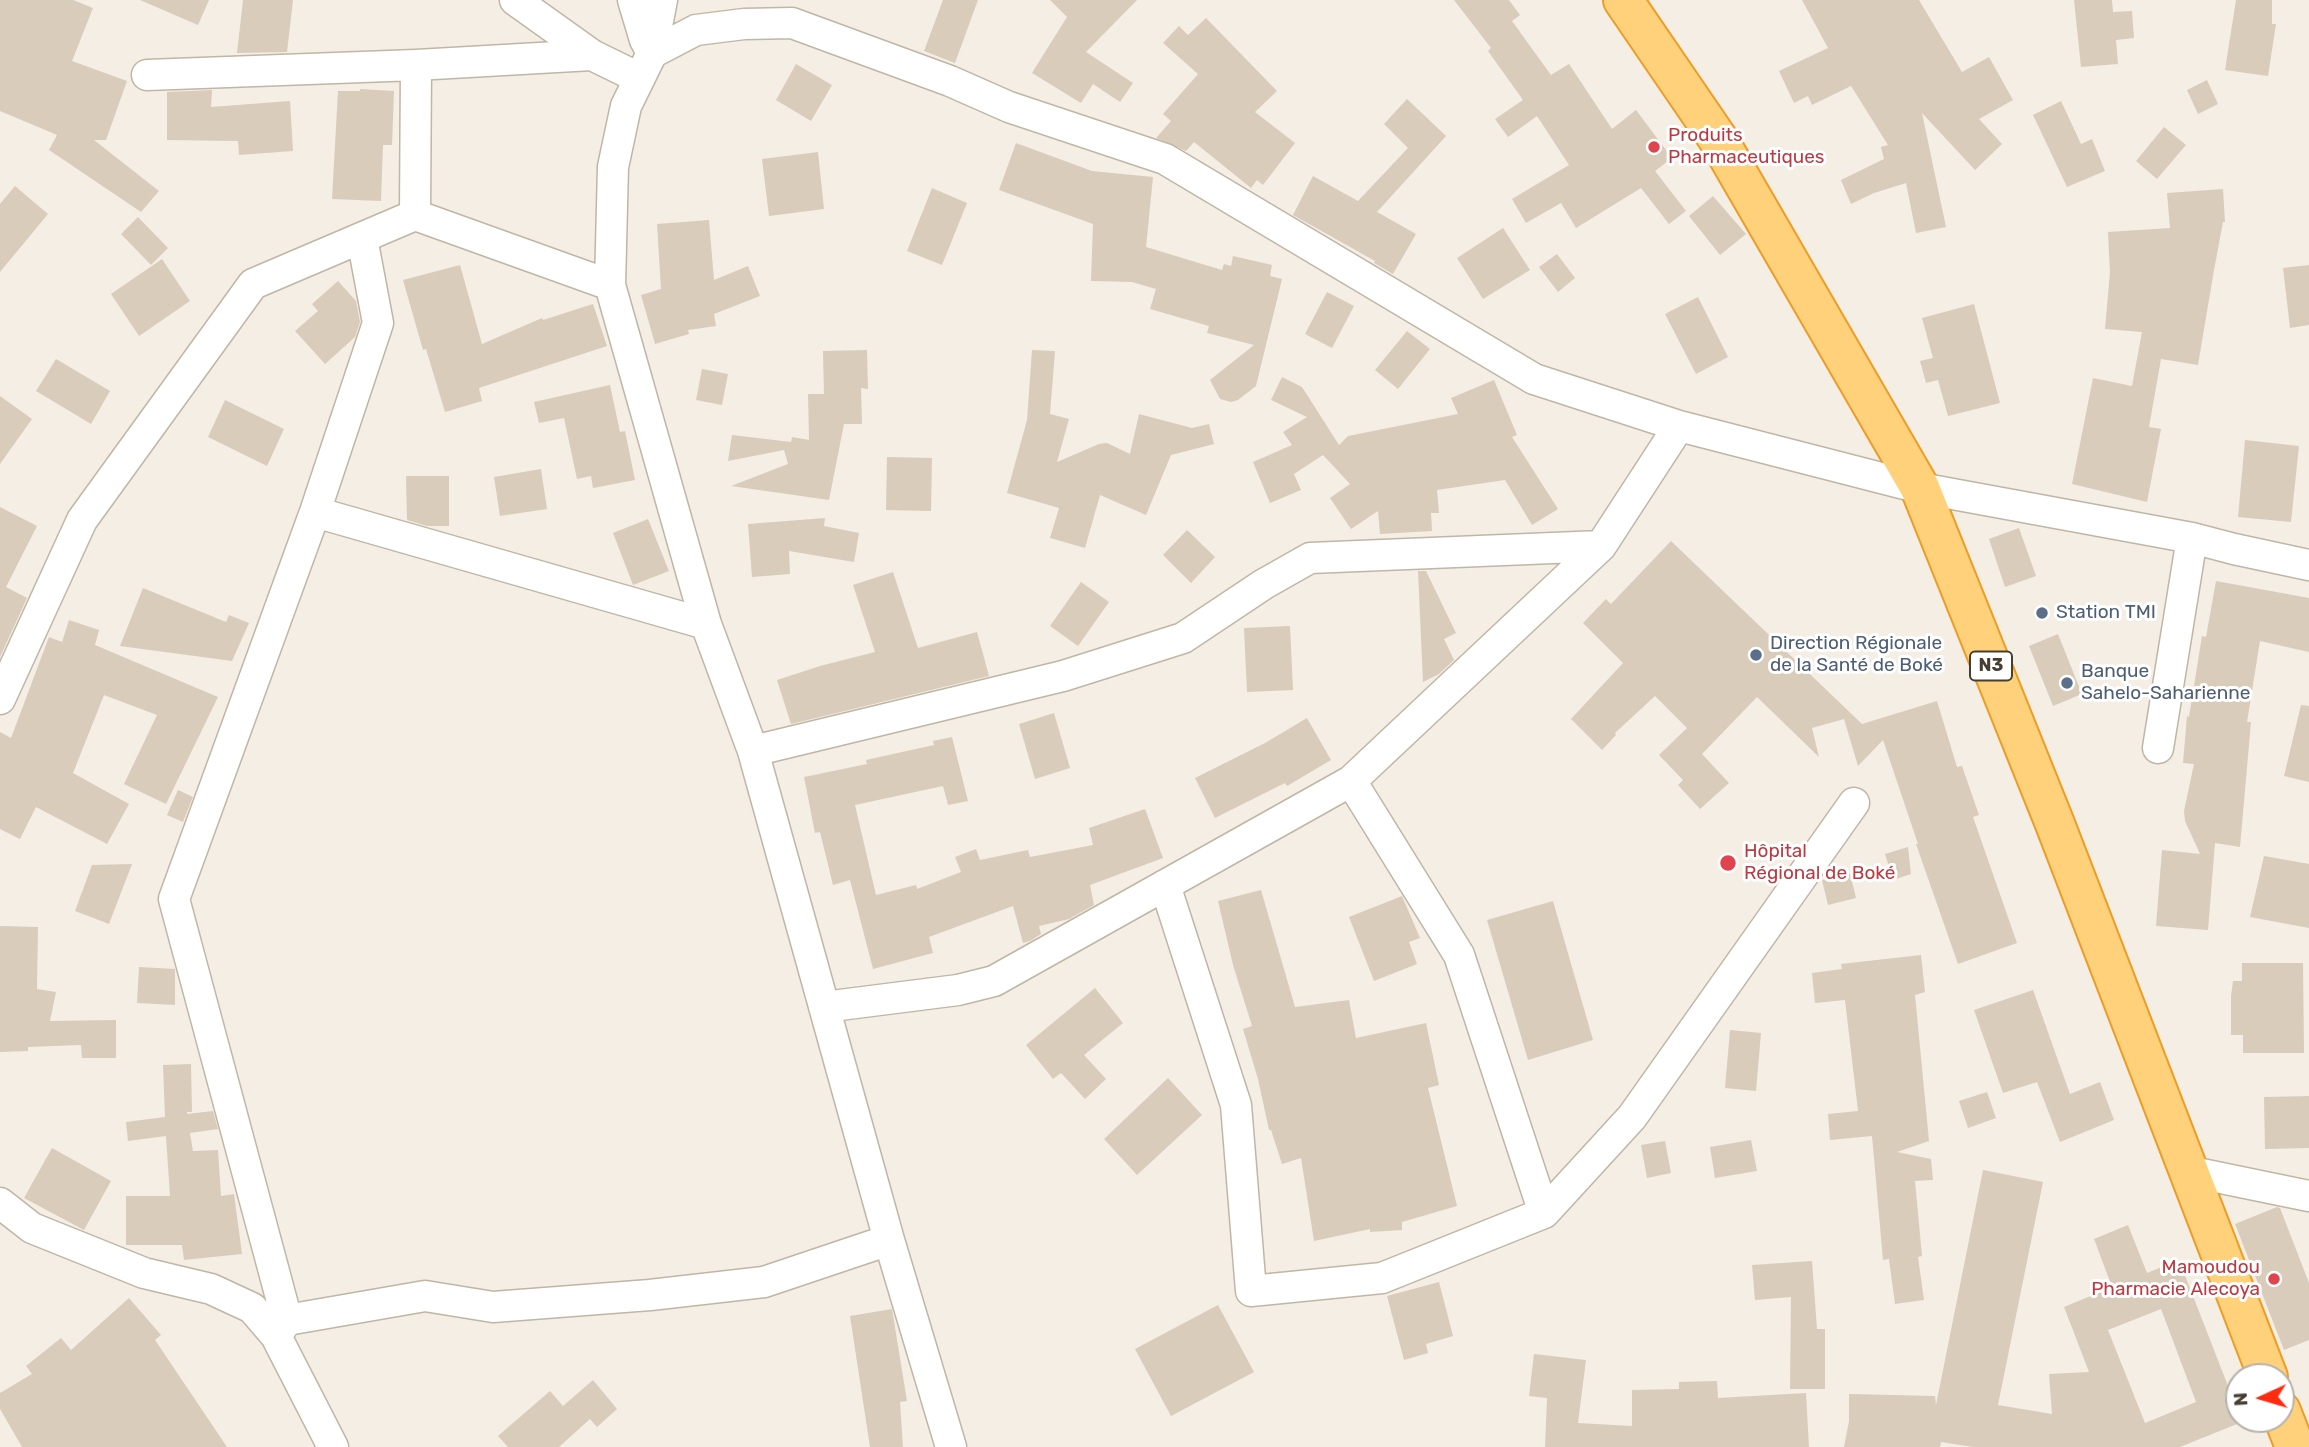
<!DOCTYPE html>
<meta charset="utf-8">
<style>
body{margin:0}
#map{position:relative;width:2309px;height:1447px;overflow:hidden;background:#f4eee4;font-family:Rubik,sans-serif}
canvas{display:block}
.north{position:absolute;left:2225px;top:1363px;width:70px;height:70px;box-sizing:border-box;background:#fff;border:2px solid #b5b2ad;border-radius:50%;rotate:266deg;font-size:19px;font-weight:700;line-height:28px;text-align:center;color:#463e33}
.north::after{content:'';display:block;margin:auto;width:24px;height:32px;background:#ff2b0f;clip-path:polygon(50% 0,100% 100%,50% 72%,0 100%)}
</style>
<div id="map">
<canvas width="2309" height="1447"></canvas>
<div class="north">N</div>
</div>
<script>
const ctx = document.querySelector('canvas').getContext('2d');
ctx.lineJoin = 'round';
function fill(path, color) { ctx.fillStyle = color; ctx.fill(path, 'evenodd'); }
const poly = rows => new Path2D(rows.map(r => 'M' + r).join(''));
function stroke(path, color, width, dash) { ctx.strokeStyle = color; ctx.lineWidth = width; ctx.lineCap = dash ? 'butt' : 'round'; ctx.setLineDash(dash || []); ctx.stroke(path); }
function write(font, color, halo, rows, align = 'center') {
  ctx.font = font + ' Rubik,sans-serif'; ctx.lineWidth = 6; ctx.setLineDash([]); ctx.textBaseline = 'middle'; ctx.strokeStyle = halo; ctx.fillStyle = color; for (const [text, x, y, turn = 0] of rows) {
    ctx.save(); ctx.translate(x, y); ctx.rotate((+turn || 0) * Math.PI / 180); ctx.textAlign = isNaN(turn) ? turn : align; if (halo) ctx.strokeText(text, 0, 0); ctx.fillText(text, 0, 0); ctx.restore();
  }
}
fill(poly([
 [0,0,73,0,93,8,72,61,127,81,106,140,94,140,159,191,141,212,49,150,57,135,0,111],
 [140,0,209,0,198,25],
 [243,0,293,0,287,52,237,53],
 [943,0,978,0,955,63,924,51],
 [1050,0,1137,0,1086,52,1133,83,1120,102,1093,84,1081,103,1032,73,1067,17],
 [1454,0,1509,0,1520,15,1512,21,1551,75,1569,64,1612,129,1636,110,1672,158,1655,171,1686,211,1669,224,1641,188,1576,228,1561,203,1526,223,1512,199,1569,165,1537,116,1508,137,1495,119,1523,100,1488,51,1491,48],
 [1802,0,1919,0,1962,72,1989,57,2013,100,1979,119,2002,144,1975,170,1922,113,1946,227,1916,233,1906,183,1874,193,1851,204,1841,180,1884,159,1881,147,1888,145,1851,86,1812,105,1808,96,1794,103,1779,71,1828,48],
 [2074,0,2112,0,2113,12,2132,11,2134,38,2116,40,2118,64,2081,67],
 [2236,0,2272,0,2272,24,2276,24,2268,76,2225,70],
 [1206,18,1277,91,1255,112,1295,143,1263,185,1257,180,1251,188,1194,142,1186,151,1156,138,1171,121,1163,114,1198,74,1163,43,1179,26,1188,35],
 [796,64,832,85,811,121,776,100],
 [2207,80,2218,104,2198,114,2187,90],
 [360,89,394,91,392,145,383,145,381,201,332,199,338,91,360,91],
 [212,90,211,107,290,101,293,151,239,155,238,141,167,140,167,92],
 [1407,99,1446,136,1377,212,1416,234,1393,274,1374,263,1375,261,1293,215,1313,176,1358,201,1408,148,1384,124],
 [2061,101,2081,144,2092,139,2105,171,2067,187,2033,115],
 [2164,127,2186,145,2157,179,2136,161],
 [1016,143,1092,171,1153,177,1146,247,1222,270,1224,264,1231,266,1233,256,1272,265,1270,276,1282,279,1256,386,1238,400,1231,402,1220,399,1210,380,1254,345,1207,333,1209,326,1150,309,1156,289,1132,282,1091,281,1093,224,999,190],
 [818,152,824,209,769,216,762,159],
 [15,186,48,214,0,272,0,204],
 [932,188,967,203,942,265,907,251],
 [2223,189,2225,222,2223,222,2214,270,2198,365,2161,359,2149,427,2161,429,2147,502,2072,484,2093,378,2132,386,2142,332,2105,329,2110,272,2108,232,2170,228,2167,193],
 [1713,196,1746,234,1720,255,1689,216],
 [138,217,168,248,151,265,121,234],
 [709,220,714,280,748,266,760,296,714,314,716,326,688,330,689,334,655,344,641,295,661,289,657,224],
 [1503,228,1530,270,1483,299,1457,258],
 [1557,254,1575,278,1558,292,1539,267],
 [162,259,190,301,139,336,111,294],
 [460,265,482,344,542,318,543,320,593,304,607,346,479,388,482,401,445,412,426,349,423,350,403,280],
 [2309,265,2309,325,2290,328,2283,268],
 [338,281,356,301,360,322,355,337,325,364,295,331,318,311,312,304],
 [1327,292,1354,306,1332,348,1305,334],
 [1698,297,1728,357,1696,374,1665,314],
 [1974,304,2000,403,1948,416,1938,380,1926,383,1920,361,1933,358,1922,318],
 [1407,331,1430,349,1398,389,1375,370],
 [867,350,868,389,861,388,862,424,844,424,829,500,731,486,788,464,784,450,728,461,732,435,791,442,792,437,809,440,808,394,824,394,823,351],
 [1032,350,1055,351,1050,414,1069,419,1057,462,1099,444,1107,443,1130,454,1139,414,1192,428,1209,424,1214,444,1171,455,1146,515,1100,495,1085,548,1050,538,1059,508,1007,493,1027,420],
 [56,359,110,391,91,424,36,391],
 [702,369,728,374,722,405,696,400],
 [1282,377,1302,387,1339,445,1348,436,1458,414,1451,398,1494,380,1517,435,1512,437,1558,509,1532,525,1505,480,1437,490,1439,513,1431,513,1432,531,1380,534,1378,511,1351,529,1330,498,1350,484,1323,455,1294,474,1301,490,1270,503,1253,462,1292,445,1283,432,1307,417,1271,400],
 [610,385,620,432,625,431,635,480,593,488,591,476,577,479,564,418,539,423,534,402],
 [0,396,32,419,0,464],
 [225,400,284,429,267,466,208,437],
 [2245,440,2299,446,2291,522,2238,517],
 [887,457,932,458,931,511,886,510],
 [541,469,547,509,500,516,494,477],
 [406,476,449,476,449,526,427,526,407,520],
 [0,507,37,526,6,587,27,598,0,657],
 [825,518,824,526,859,533,854,562,789,551,790,574,752,577,748,524],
 [648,519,669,571,633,585,613,533],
 [2019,528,2036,576,2005,587,1989,539],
 [1187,530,1215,557,1191,583,1163,555],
 [1671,541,1862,724,1937,701,1957,767,1962,766,1979,815,1973,817,2017,943,1958,964,1916,844,1918,844,1883,740,1858,766,1844,719,1812,728,1819,757,1757,697,1702,754,1729,783,1700,809,1678,785,1683,780,1659,755,1687,728,1655,696,1615,733,1616,735,1602,750,1571,719,1623,663,1583,623,1606,599,1611,604],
 [1418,571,1426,571,1456,633,1444,639,1454,660,1439,674,1423,682],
 [893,572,918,648,977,632,989,676,791,724,777,680,820,666,875,652,853,585],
 [2216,581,2309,598,2309,652,2260,641,2247,722,2251,722,2240,847,2215,843,2208,930,2156,926,2162,850,2200,854,2185,821,2184,811,2194,764,2183,763,2187,716,2189,717,2202,636,2206,637],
 [1081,582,1109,602,1078,646,1050,626],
 [143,588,226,622,229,615,249,623,232,661,120,646],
 [69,620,99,630,95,645,218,697,166,804,124,784,157,715,104,695,73,773,129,804,107,844,36,807,20,839,0,829,0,732,11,738,49,637,62,642],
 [1290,626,1293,690,1247,692,1244,628],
 [2058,634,2082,694,2053,706,2029,646],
 [2301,705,2309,706,2309,782,2284,776],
 [1054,713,1070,768,1035,779,1019,724],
 [1307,718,1331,760,1287,786,1285,783,1215,818,1195,778,1265,743],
 [952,737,968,801,948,805,943,786,855,805,876,895,916,885,917,889,961,872,955,857,976,849,980,860,1028,850,1030,857,1093,845,1089,828,1145,809,1163,858,1090,885,1094,905,1069,919,1039,926,1041,934,1030,941,1023,943,1013,906,929,937,933,953,873,969,850,880,833,885,820,832,815,833,804,777,867,764,866,760,934,745,933,741],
 [178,790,193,797,183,822,167,815],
 [1908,847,1911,874,1893,880,1885,854],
 [2264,856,2309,864,2309,928,2250,917],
 [132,864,109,924,75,911,92,865],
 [1850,873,1856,898,1828,905,1822,880],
 [1261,890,1295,1007,1349,1000,1356,1038,1426,1023,1439,1085,1428,1088,1457,1206,1402,1222,1402,1230,1370,1232,1370,1229,1314,1241,1301,1158,1282,1164,1271,1130,1269,1130,1258,1079,1243,1029,1252,1026,1233,965,1218,901],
 [1402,896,1420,938,1409,942,1417,964,1374,981,1349,917],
 [1553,901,1593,1040,1528,1060,1487,920],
 [0,926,38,927,37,989,56,992,50,1021,116,1020,116,1058,82,1058,81,1045,28,1047,28,1051,0,1052],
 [1921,955,1925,992,1915,995,1929,1141,1897,1152,1931,1159,1933,1180,1915,1181,1922,1256,1918,1257,1924,1300,1895,1304,1889,1259,1883,1260,1872,1136,1830,1140,1828,1114,1858,1111,1845,1000,1815,1003,1812,973,1842,969,1841,964],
 [2242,963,2303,963,2304,1053,2243,1053,2243,1035,2231,1035,2231,996,2233,981,2242,981],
 [139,967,175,969,175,1005,137,1003],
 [1095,988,1123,1023,1084,1055,1106,1079,1085,1099,1061,1073,1053,1079,1026,1045],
 [2033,990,2070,1094,2100,1082,2114,1120,2060,1142,2037,1082,2003,1093,1974,1010],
 [1730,1030,1761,1033,1756,1091,1725,1088],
 [191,1064,192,1112,187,1112,187,1114,213,1111,218,1129,190,1133,193,1151,218,1150,221,1196,234,1194,242,1254,184,1260,182,1245,126,1245,126,1196,170,1196,166,1136,128,1141,126,1122,165,1117,163,1065],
 [1168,1078,1202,1115,1137,1175,1104,1139],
 [1987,1092,1996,1118,1968,1128,1959,1101],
 [2309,1096,2309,1148,2265,1149,2264,1097],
 [1751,1140,1757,1171,1715,1178,1710,1147],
 [1665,1141,1671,1173,1647,1178,1641,1145],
 [52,1148,111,1181,84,1230,24,1198],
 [1983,1170,2043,1182,1998,1405,2052,1414,2049,1374,2089,1372,2064,1307,2112,1287,2094,1239,2128,1225,2147,1273,2179,1260,2242,1422,2180,1447,1973,1447,1941,1442,1940,1447,1844,1447,1849,1421,1849,1394,1935,1396,1936,1405],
 [2161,1309,2196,1402,2145,1423,2108,1330],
 [2277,1207,2280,1208,2309,1283,2309,1340,2284,1350,2235,1224],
 [1812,1261,1817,1329,1825,1329,1825,1389,1790,1389,1791,1297,1755,1300,1752,1265],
 [1439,1282,1453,1336,1426,1344,1428,1353,1404,1360,1387,1296],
 [129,1298,161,1335,155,1340,227,1447,22,1447,0,1409,0,1393,32,1374,26,1366,61,1338,71,1350],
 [1218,1305,1254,1372,1171,1416,1135,1349],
 [892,1309,907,1401,900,1402,903,1447,870,1447,850,1316],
 [1534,1354,1586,1360,1578,1423,1632,1426,1632,1390,1679,1389,1679,1382,1717,1381,1718,1398,1806,1393,1809,1447,1545,1447,1547,1398,1529,1396],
 [593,1380,617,1409,597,1427,590,1419,559,1447,508,1447,498,1436,550,1391,563,1406]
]), '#d9ccbb');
const minor = poly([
 [515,0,592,55,639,78],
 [633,0,645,40,652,53],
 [652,52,662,0],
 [147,75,416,65,592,55],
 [415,215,416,65],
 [315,512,378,323,362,238],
 [0,699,82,520,253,284,415,215,610,285],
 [2158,748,2192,538],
 [753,751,1063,676,1183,638,1264,584,1310,558,1601,546],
 [1351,781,1459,955,1544,1213],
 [1165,885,1236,1105,1251,1291,1382,1278,1544,1213,1632,1117,1854,803],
 [824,1007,958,990,994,981,1351,781,1601,546,1679,426],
 [2187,1171,2309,1196],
 [0,1203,32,1228,144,1273,211,1289,252,1308,276,1336,333,1447],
 [287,1320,425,1296,493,1307,650,1295,764,1282,889,1240],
 [276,1336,287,1320,174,899,315,512,706,624],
 [951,1447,889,1240,753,751,706,624,610,285,613,167,626,106,652,53,696,30,744,24,792,23,950,81,1009,107,1165,159,1534,379,1679,426,1920,488,2192,538,2234,549,2309,565]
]);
const trunk = poly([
 [1623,0,1718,139,1920,488,2055,824,2268,1377],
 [2281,1411,2295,1447]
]);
stroke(minor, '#c0b6a5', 33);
stroke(trunk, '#ed9c25', 42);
stroke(minor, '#fff', 30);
stroke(trunk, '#ffd17a', 38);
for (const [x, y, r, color] of [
 [1654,147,7,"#e0444e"],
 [2042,613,7,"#5c6f8a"],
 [1756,655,7,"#5c6f8a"],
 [2067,683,7,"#5c6f8a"],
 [1728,863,9,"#e0444e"],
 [2274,1279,7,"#e0444e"]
]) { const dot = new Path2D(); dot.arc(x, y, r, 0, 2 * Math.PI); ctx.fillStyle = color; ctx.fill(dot); stroke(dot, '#fff', 2.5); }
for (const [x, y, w] of [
 [1991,666,42]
]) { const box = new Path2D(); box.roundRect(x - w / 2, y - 14.5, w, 29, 5); ctx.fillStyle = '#fff'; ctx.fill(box); stroke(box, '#463e33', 2); }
write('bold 18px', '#463e33', null, [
 ["N3",1991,666]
]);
write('19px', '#be3a42', '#fff', [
 ["Produits",1668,136],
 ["Pharmaceutiques",1668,158],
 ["Hôpital",1744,852],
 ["Régional de Boké",1744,874],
 ["Mamoudou",2260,1268,"right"],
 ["Pharmacie Alecoya",2260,1290,"right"]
], 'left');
write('19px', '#4e5e75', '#fff', [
 ["Station TMI",2056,613],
 ["Direction Régionale",1770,644],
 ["de la Santé de Boké",1770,666],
 ["Banque",2081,672],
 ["Sahelo-Saharienne",2081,694]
], 'left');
</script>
